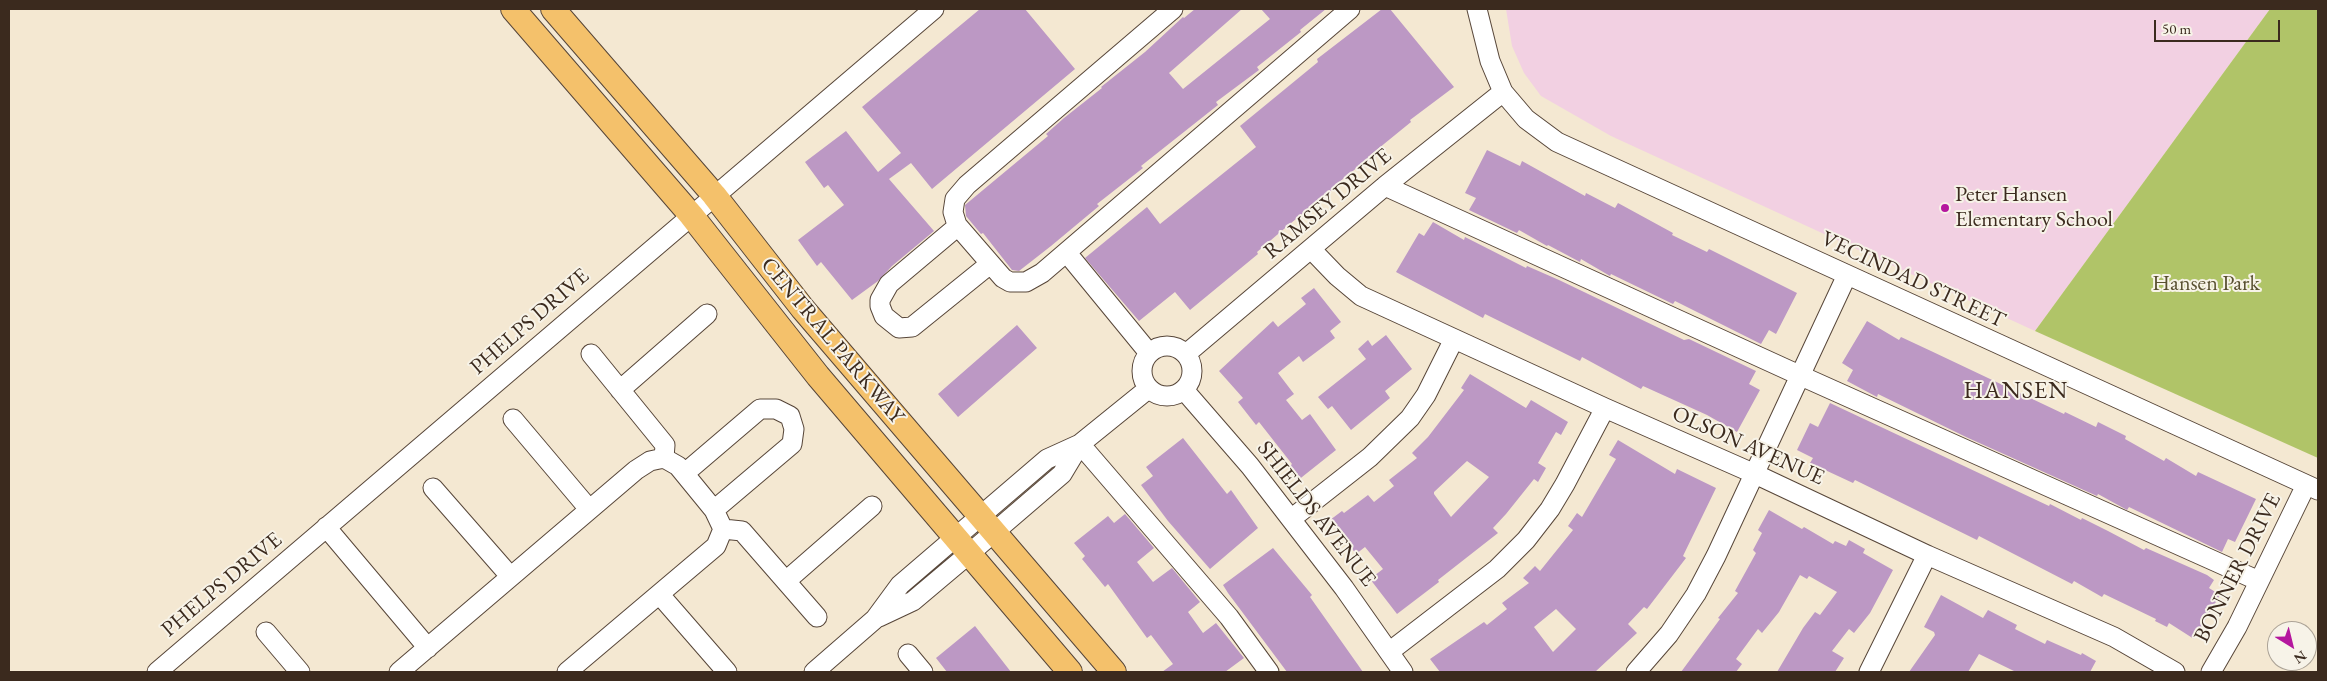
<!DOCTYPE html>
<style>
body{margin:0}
#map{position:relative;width:2327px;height:681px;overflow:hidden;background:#f4e8d2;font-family:"EB Garamond",serif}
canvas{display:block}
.frame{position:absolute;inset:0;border:10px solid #3b2a1e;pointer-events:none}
.north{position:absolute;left:2267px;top:621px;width:50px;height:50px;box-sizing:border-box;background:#f7f3e8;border:1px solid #aca397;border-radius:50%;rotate:144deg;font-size:14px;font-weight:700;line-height:20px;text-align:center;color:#3b2a1e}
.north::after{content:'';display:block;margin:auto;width:18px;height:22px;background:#b5179e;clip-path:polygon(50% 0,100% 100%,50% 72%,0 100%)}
.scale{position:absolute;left:2154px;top:20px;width:126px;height:22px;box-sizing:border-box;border:2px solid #3b2a1e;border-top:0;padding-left:6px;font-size:15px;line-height:18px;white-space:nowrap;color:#3b2a1e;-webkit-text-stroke:4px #f7f3e8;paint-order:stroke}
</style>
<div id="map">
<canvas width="2327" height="681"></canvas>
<div class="frame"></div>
<div class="north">N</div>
<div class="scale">50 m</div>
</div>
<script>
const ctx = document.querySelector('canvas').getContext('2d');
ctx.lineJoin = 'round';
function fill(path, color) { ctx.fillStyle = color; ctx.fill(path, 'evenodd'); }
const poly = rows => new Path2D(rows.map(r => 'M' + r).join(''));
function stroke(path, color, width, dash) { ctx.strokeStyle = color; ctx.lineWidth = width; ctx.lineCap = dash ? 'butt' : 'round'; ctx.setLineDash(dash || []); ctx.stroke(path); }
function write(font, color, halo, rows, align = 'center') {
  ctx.font = font + ' "EB Garamond",serif'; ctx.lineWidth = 4; ctx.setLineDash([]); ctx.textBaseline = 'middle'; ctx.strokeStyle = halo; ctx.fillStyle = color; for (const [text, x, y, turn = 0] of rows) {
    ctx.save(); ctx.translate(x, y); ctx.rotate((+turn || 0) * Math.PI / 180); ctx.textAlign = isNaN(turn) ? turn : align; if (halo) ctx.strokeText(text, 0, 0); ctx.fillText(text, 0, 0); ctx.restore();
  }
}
fill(poly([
 [1506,9,2270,9,2035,331,1611,136,1541,96,1524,73,1512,46]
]), '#f2d0e2');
fill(poly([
 [2270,9,2318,9,2318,458,2035,331]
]), '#b0c468');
fill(poly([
 [980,9,1025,9,1075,69,932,189,911,163,889,179,934,231,892,266,878,281,852,300,821,262,817,266,798,240,844,205,828,185,824,188,805,162,846,131,878,172,901,153,862,107],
 [1195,9,1242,9,1169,73,1183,89,1270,19,1261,9,1326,9,1300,30,1301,32,1257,67,1259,70,1216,102,1218,105,1141,166,1143,168,1097,204,1099,206,1051,246,1019,271,1012,270,983,233,981,234,966,216,965,205,1048,136,1046,134,1064,118,1102,88,1101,87,1145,52,1183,17,1184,18],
 [1382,9,1390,9,1454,87,1410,120,1411,122,1368,157,1369,158,1333,187,1335,188,1291,223,1257,252,1258,254,1190,310,1175,292,1139,321,1085,258,1147,207,1160,224,1256,147,1240,126,1318,62,1317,59],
 [1487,150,1520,166,1522,161,1585,196,1586,193,1615,208,1618,203,1673,233,1672,235,1707,252,1709,249,1797,293,1776,334,1769,330,1761,344,1675,301,1673,304,1611,274,1610,276,1581,259,1580,262,1548,245,1547,246,1519,230,1517,233,1469,210,1476,198,1465,193],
 [1433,222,1464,240,1465,237,1526,268,1527,266,1559,280,1684,340,1689,339,1756,371,1749,384,1760,390,1737,432,1707,415,1643,386,1641,389,1582,357,1580,361,1485,314,1483,318,1396,272,1419,233,1424,236],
 [1314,288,1341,322,1330,331,1335,338,1303,362,1299,356,1278,373,1294,394,1286,400,1302,420,1310,414,1336,450,1297,481,1288,468,1292,464,1259,422,1256,425,1238,402,1243,398,1219,371,1273,321,1278,327,1306,304,1301,298],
 [1867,321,1899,340,1901,337,1931,351,2064,414,2065,412,2096,427,2098,422,2126,436,2125,439,2164,461,2166,458,2196,476,2198,472,2256,499,2235,542,2228,539,2222,552,2129,507,2127,510,2098,494,2097,496,1966,437,1878,394,1877,397,1847,381,1853,370,1842,363],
 [1017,325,1037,348,958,417,938,394],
 [1386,335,1412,369,1385,391,1390,398,1351,430,1332,406,1328,409,1318,397,1366,359,1358,349,1368,340,1372,346],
 [1470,374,1526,408,1531,400,1568,422,1561,435,1556,432,1538,463,1546,468,1538,482,1534,479,1506,514,1493,528,1498,533,1438,580,1439,582,1397,614,1370,579,1383,569,1365,547,1356,554,1330,520,1342,511,1344,513,1368,495,1374,502,1394,486,1389,480,1417,458,1412,453,1428,437,1464,390,1461,388],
 [1467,461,1489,477,1451,517,1434,494,1434,492],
 [1830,403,2049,506,2050,504,2081,520,2082,518,2108,531,2144,550,2146,548,2207,575,2214,580,2209,588,2220,595,2194,639,2169,623,2167,627,2155,621,2156,619,2104,594,2102,597,2074,581,2072,584,1979,536,1977,540,1855,480,1853,483,1810,463,1813,458,1797,450,1810,423,1818,427],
 [1183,438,1227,494,1231,490,1258,528,1210,569,1168,521,1141,485,1153,476,1146,467],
 [1618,440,1675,474,1677,469,1716,488,1683,556,1686,558,1647,609,1644,607,1628,624,1637,633,1595,672,1440,672,1430,659,1484,622,1487,625,1507,609,1502,603,1529,583,1523,578,1535,566,1540,571,1573,530,1568,526,1577,513,1582,517,1616,459,1609,455],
 [1556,609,1576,629,1553,652,1534,627],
 [1769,510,1802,529,1804,527,1833,544,1835,541,1846,546,1849,540,1865,549,1863,553,1893,570,1870,613,1854,633,1849,629,1832,651,1844,658,1835,672,1777,672,1803,628,1815,612,1820,615,1837,592,1809,576,1807,579,1800,575,1779,612,1762,633,1758,629,1736,659,1742,664,1736,672,1681,672,1720,619,1718,618,1738,593,1735,591,1756,553,1753,550,1762,533,1758,530],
 [1125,514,1154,548,1137,562,1153,582,1172,568,1200,602,1188,612,1203,633,1216,623,1244,658,1225,672,1162,672,1173,664,1151,635,1147,638,1108,584,1105,587,1082,559,1085,556,1074,543,1108,516,1114,523],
 [1273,548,1312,595,1310,597,1363,672,1287,672,1228,593,1223,585],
 [1941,595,1983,618,1988,610,2017,625,2015,629,2045,644,2047,640,2081,655,2082,653,2096,661,2090,672,2016,672,1979,654,1968,672,1909,672,1935,635,1934,632,1924,627],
 [975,626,997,654,1011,672,947,672,936,658]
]), '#bc98c4');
const minor = poly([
 [1173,9,967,185,955,199,953,212,957,225,1003,278,1010,282,1026,282,1042,273,1350,9],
 [1477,9,1490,61,1503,92,1526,119,1557,142,2318,490],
 [1385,186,1799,375,2259,581],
 [958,226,889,284,880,300,880,306,884,316,899,328,912,327,990,264],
 [1311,249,1337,276,1361,296,1605,408,1755,474,1927,555,2114,637,2175,672],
 [1067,253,1149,353],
 '1142 371a25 25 0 1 1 50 0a25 25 0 1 1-50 0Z',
 [591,354,665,445,664,458],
 [1186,354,1385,186,1503,92],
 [620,390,707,314],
 [1184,390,1250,466,1344,588,1403,672],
 [513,419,589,509],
 [685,473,760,409,776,409,790,416,794,429,792,444,714,510],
 [433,488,510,576],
 [1291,519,1370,457,1410,418,1426,395,1454,339],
 [326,527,428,648],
 [723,529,742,531,817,617],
 [786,581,872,506],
 [660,595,727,672],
 [879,617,913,601,970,553,1062,474,1080,444,1148,389],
 [266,632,300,672],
 [1389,652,1497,569,1526,540,1550,509,1565,484,1605,408],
 [908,654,923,672],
 [157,672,934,9],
 [399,672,636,470,650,461,664,458,678,466,714,510,723,529,716,546,567,672],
 [814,672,875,619,900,585,1047,459,1080,444,1229,617,1269,672],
 [1636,672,1669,634,1696,594,1716,556,1847,275],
 [1869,672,1927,555],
 [2211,672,2237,627,2306,485]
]);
const major = poly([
 [513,9,691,215,818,376,1070,672],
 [553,9,714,195,803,309,1114,672]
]);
stroke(minor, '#574639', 21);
stroke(major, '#574639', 26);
stroke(minor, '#fff', 19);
stroke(major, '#f4c16b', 24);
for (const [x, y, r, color] of [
 [1945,208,5,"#b5179e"]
]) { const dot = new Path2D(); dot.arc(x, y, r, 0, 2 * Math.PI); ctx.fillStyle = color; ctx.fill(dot); stroke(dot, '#f7f3e8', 2); }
write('22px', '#3b2a1e', '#f7f3e8', [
 ["Peter Hansen",1955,195],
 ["Elementary School",1955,220]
], 'left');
write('22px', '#3b2a1e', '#f7f3e8', [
 ["RAMSEY DRIVE",1328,204,-40],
 ["VECINDAD STREET",1913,280,25],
 ["PHELPS DRIVE",530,322,-41],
 ["CENTRAL PARKWAY",832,341,50],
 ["OLSON AVENUE",1748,446,24],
 ["SHIELDS AVENUE",1316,514,52],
 ["BONNER DRIVE",2238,568,-63],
 ["PHELPS DRIVE",222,585,-40]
]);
write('22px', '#585030', '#f7f3e8', [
 ["Hansen Park",2206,284]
]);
ctx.letterSpacing = '1px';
write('24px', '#3b2a1e', '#f7f3e8', [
 ["HANSEN",2016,391]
]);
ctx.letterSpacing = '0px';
</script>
